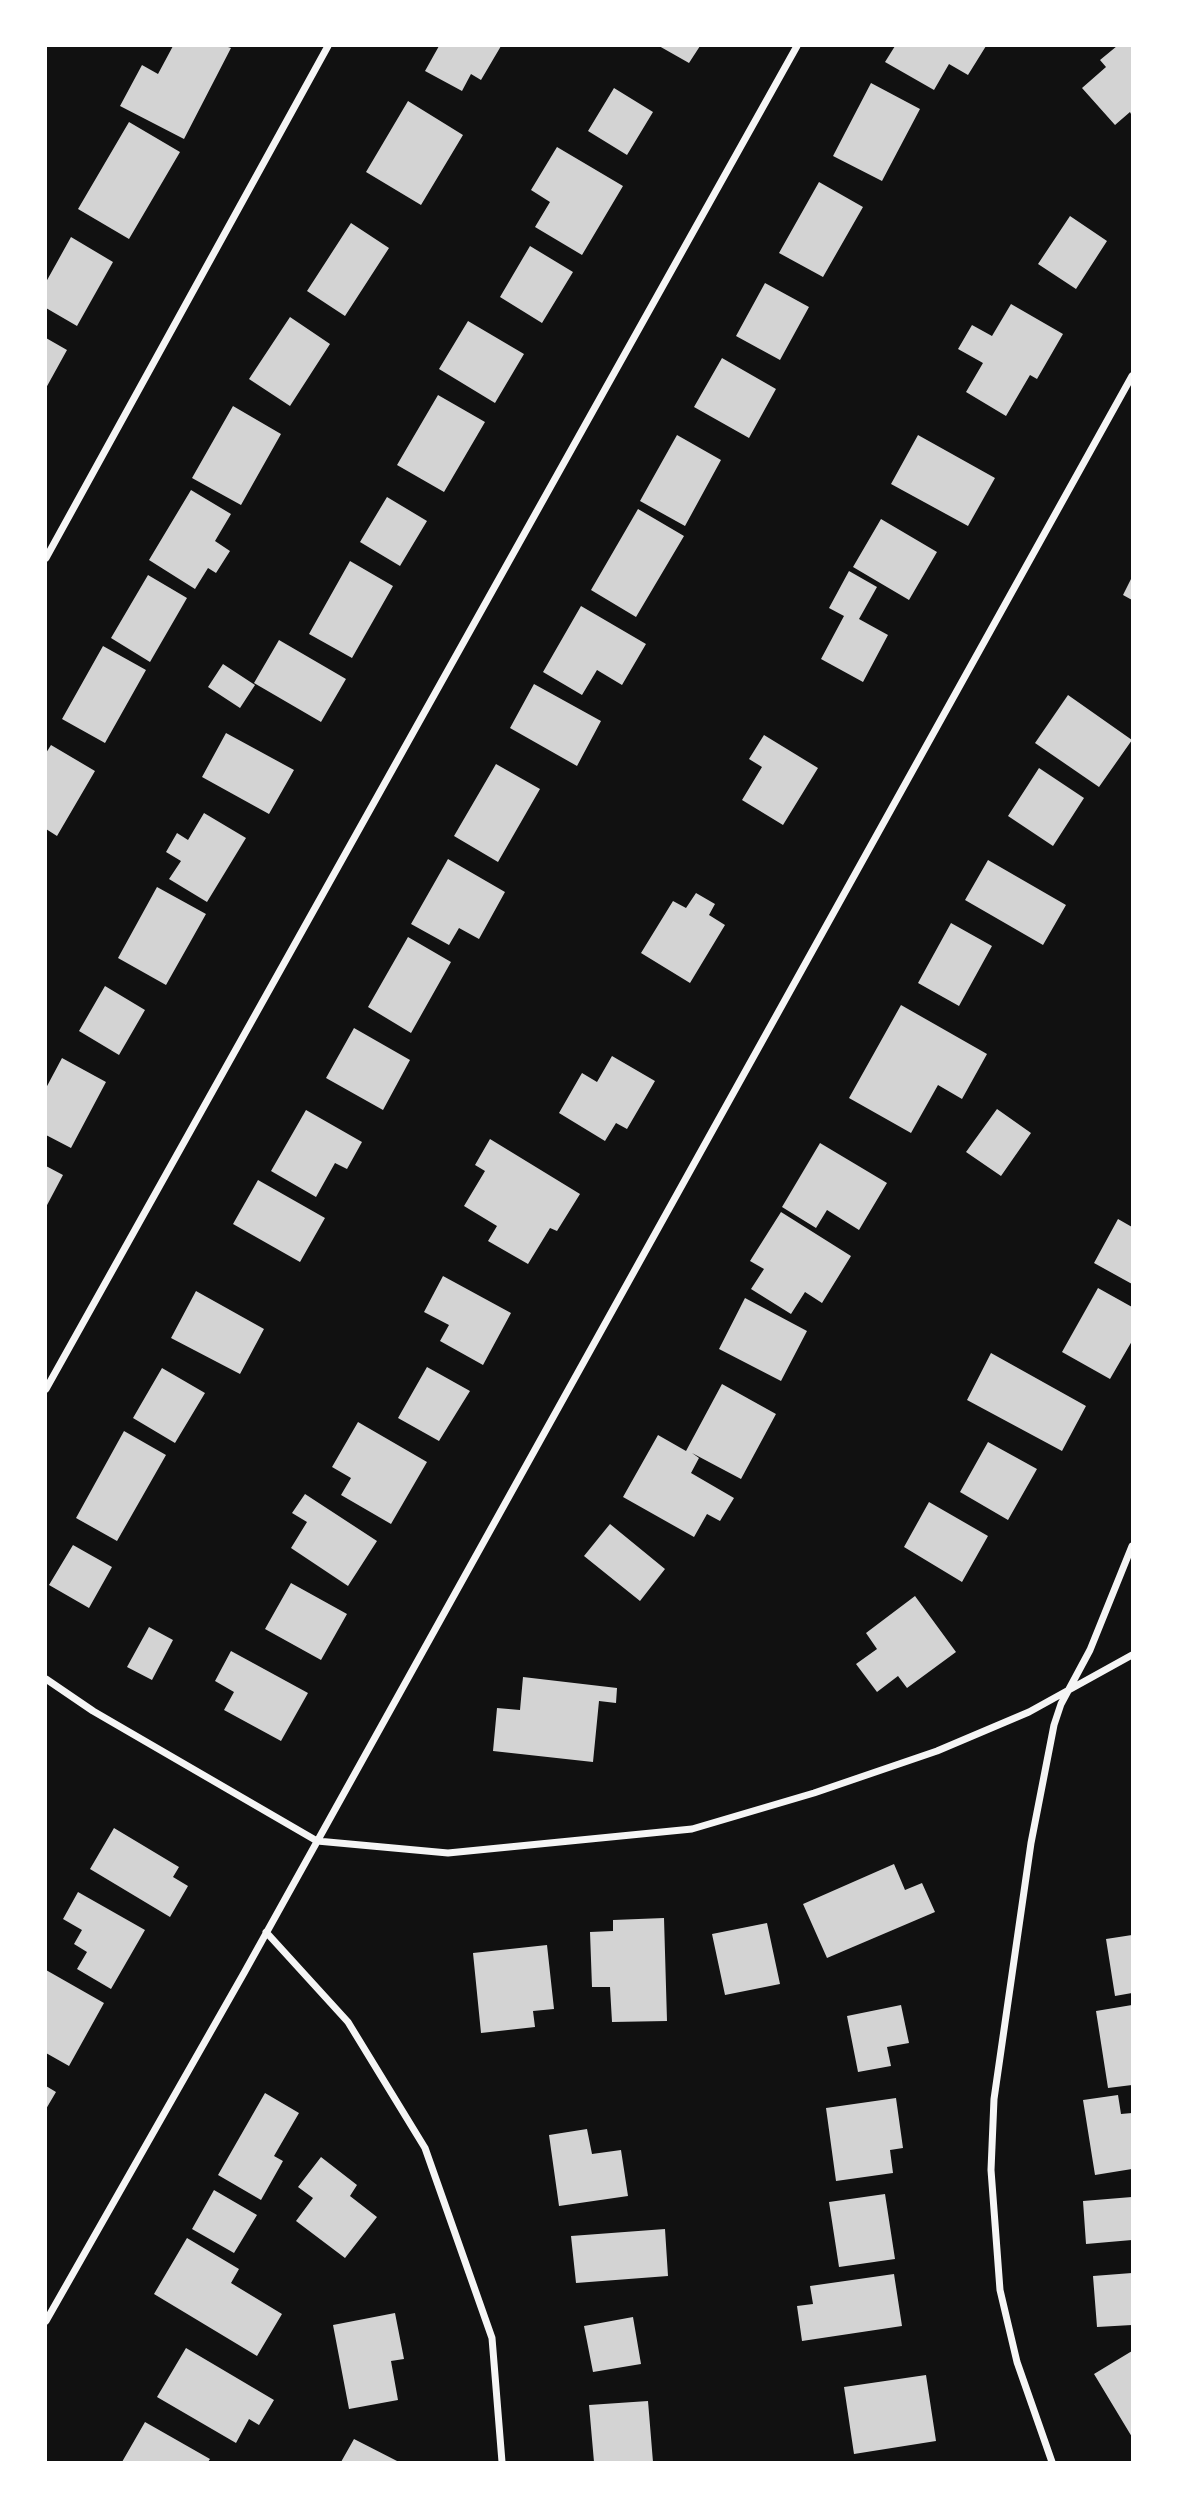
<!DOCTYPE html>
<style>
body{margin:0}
#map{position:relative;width:1178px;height:2508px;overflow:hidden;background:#111;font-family:"IBM Plex Sans",sans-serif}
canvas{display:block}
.frame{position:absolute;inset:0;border:47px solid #fff;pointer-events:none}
</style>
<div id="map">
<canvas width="1178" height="2508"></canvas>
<div class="frame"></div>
</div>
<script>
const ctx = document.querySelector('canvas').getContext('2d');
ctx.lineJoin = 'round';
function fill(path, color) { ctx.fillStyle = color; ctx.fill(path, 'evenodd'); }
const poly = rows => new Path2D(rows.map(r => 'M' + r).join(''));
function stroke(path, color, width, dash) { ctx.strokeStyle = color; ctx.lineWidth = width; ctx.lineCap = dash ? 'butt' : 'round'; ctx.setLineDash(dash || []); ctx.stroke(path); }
fill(poly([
 [173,46,225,46,231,48,184,139,120,106,142,65,158,74],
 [439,46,501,46,481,80,471,74,462,91,425,71],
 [659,46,700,46,689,63],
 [895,46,986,46,968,75,949,64,934,90,885,62],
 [1117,46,1132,46,1132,116,1130,112,1115,125,1082,88,1106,67,1100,60],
 [871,83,920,109,882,181,833,156],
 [614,88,653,112,627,155,588,131],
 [408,101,463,135,421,205,366,172],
 [129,122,180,152,129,239,78,209],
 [557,147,623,186,582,255,535,227,550,202,531,190],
 [819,182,863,207,823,277,779,253],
 [1070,216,1107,241,1076,289,1038,264],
 [351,223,389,248,345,316,307,291],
 [71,237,113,262,77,326,46,308,46,282],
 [530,246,573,272,542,323,500,297],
 [765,283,809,307,780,360,736,336],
 [1011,304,1063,334,1037,379,1030,375,1006,416,966,392,983,363,958,349,972,325,992,336],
 [290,317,330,344,290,406,249,379],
 [468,321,524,354,495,403,439,369],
 [46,338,67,350,46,388],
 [722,358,776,389,749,438,694,407],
 [438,395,485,422,444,492,397,465],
 [233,406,281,434,241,505,192,478],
 [677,435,721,460,685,526,640,501],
 [918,435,995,478,968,526,891,484],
 [191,490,231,514,215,541,230,551,216,573,208,568,195,589,149,560],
 [387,497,427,521,400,566,360,542],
 [638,509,684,536,636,617,591,590],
 [881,519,937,552,909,600,853,567],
 [350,561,393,586,352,658,309,634],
 [849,571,877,587,859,619,888,635,863,682,821,659,844,616,829,608],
 [148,575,187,598,150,662,111,638],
 [1132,577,1132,600,1123,595],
 [581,606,646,644,622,685,597,670,582,695,543,672],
 [279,640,346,679,321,722,254,683],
 [103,646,146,670,105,743,62,719],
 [223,664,255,685,240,708,208,687],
 [534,684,601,721,577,766,510,728],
 [1068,695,1132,740,1099,787,1035,743],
 [226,733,294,770,269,814,202,777],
 [764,735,818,768,783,825,742,800,762,767,749,759],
 [51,745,95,771,57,836,46,829,46,753],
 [496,764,540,789,498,862,454,836],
 [1039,768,1084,798,1053,846,1008,816],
 [204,813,246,838,207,902,169,879,181,861,166,852,177,833,188,840],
 [448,859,505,892,479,939,459,928,449,945,411,924],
 [988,860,1066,905,1043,945,965,900],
 [157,887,206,914,166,985,118,958],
 [696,893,715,904,709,915,725,925,690,983,641,953,673,901,686,908],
 [951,923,992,946,959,1006,918,983],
 [408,937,451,962,411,1033,368,1007],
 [105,986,145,1010,119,1055,79,1031],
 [901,1005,987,1054,962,1099,938,1085,911,1133,849,1098],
 [354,1028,410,1060,383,1110,326,1078],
 [612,1056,655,1081,627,1129,616,1123,605,1141,559,1113,582,1073,597,1082],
 [62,1058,106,1082,71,1148,46,1135,46,1088],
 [997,1109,1031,1133,1001,1176,966,1152],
 [306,1110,362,1142,347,1169,335,1163,316,1197,271,1171],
 [490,1139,580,1194,557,1231,550,1228,528,1264,488,1241,497,1226,464,1206,485,1171,475,1165],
 [820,1143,887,1183,859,1230,827,1210,816,1228,782,1207],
 [46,1166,63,1175,46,1207],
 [258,1180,325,1218,300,1262,233,1224],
 [781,1212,851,1256,822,1303,805,1292,791,1314,751,1289,764,1269,750,1261],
 [1118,1219,1132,1227,1132,1284,1094,1263],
 [443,1276,511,1313,483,1365,440,1341,449,1325,424,1312],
 [1098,1288,1132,1307,1132,1341,1110,1379,1062,1352],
 [196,1291,264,1329,240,1374,171,1338],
 [745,1298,807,1331,781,1381,719,1349],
 [991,1353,1086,1406,1062,1451,967,1400],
 [427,1367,470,1391,439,1441,398,1418],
 [162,1368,205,1393,175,1443,133,1418],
 [722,1384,776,1414,741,1479,692,1453,699,1458,691,1473,734,1498,720,1521,707,1514,694,1537,623,1497,658,1435,686,1451],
 [358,1422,427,1462,391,1524,341,1495,351,1478,332,1467],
 [124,1431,166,1455,117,1541,76,1518],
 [988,1442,1037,1469,1008,1520,960,1492],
 [305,1494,377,1541,348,1586,291,1548,307,1522,292,1513],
 [929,1502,988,1536,962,1582,904,1547],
 [610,1524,665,1569,640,1601,584,1556],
 [73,1545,112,1567,89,1608,49,1585],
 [291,1583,347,1614,321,1660,265,1629],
 [915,1596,956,1652,907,1688,898,1676,877,1692,856,1664,877,1649,866,1633],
 [149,1627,173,1640,152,1680,127,1667],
 [231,1651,308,1693,281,1741,224,1710,234,1692,215,1681],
 [523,1677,617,1688,616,1703,599,1701,593,1762,493,1751,497,1708,520,1710],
 [114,1828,179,1867,173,1877,188,1886,170,1917,90,1869],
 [894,1864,905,1890,922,1883,935,1912,827,1958,803,1904],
 [78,1892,145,1930,111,1989,77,1969,87,1952,74,1944,82,1930,63,1919],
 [664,1918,667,2021,612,2022,610,1987,592,1987,590,1932,613,1931,613,1920],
 [767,1923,780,1984,725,1995,712,1934],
 [1132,1935,1132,1993,1115,1996,1106,1939],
 [547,1945,554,2009,533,2011,535,2027,481,2033,473,1953],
 [46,1970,104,2003,69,2066,46,2053],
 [901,2005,909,2043,887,2047,891,2066,858,2072,847,2016],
 [1132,2005,1132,2085,1108,2088,1096,2011],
 [46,2086,56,2092,46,2109],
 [265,2093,299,2113,274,2156,283,2161,261,2200,218,2175],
 [1118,2095,1121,2114,1132,2113,1132,2169,1095,2175,1083,2100],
 [896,2098,903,2148,890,2150,893,2173,836,2181,826,2108],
 [587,2129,592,2154,621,2150,628,2196,559,2206,549,2135],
 [321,2157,357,2185,350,2196,377,2217,345,2258,296,2221,313,2198,298,2187],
 [214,2190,257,2215,234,2253,192,2229],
 [885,2194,895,2259,839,2267,829,2202],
 [1132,2197,1132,2240,1086,2244,1083,2201],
 [665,2229,668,2276,576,2283,571,2236],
 [187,2238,239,2269,231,2283,282,2314,257,2356,154,2294],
 [1132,2273,1132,2325,1097,2327,1093,2276],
 [894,2274,902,2326,802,2341,797,2306,813,2304,810,2286],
 [395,2313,404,2359,391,2361,398,2400,349,2409,333,2325],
 [633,2317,641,2364,593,2372,584,2326],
 [186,2348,274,2400,259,2425,249,2419,236,2443,157,2397],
 [1132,2351,1132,2437,1094,2374],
 [926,2375,936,2441,854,2454,844,2387],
 [648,2401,653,2462,594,2462,589,2405],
 [145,2422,210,2459,208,2462,122,2462],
 [354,2439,399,2462,341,2462]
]), '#d3d3d3');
stroke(poly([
 [46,558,328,46],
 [46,1389,797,46],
 [46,1679,93,1711,317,1841,448,1853,692,1829,814,1793,937,1751,1029,1712,1132,1655],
 [266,1932,348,2022,425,2148,492,2338,502,2462],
 [46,2321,244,1973,1132,376],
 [1052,2462,1017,2362,1000,2290,991,2170,994,2099,1031,1843,1054,1725,1061,1704,1090,1650,1132,1546]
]), '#f5f5f5', 7);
</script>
